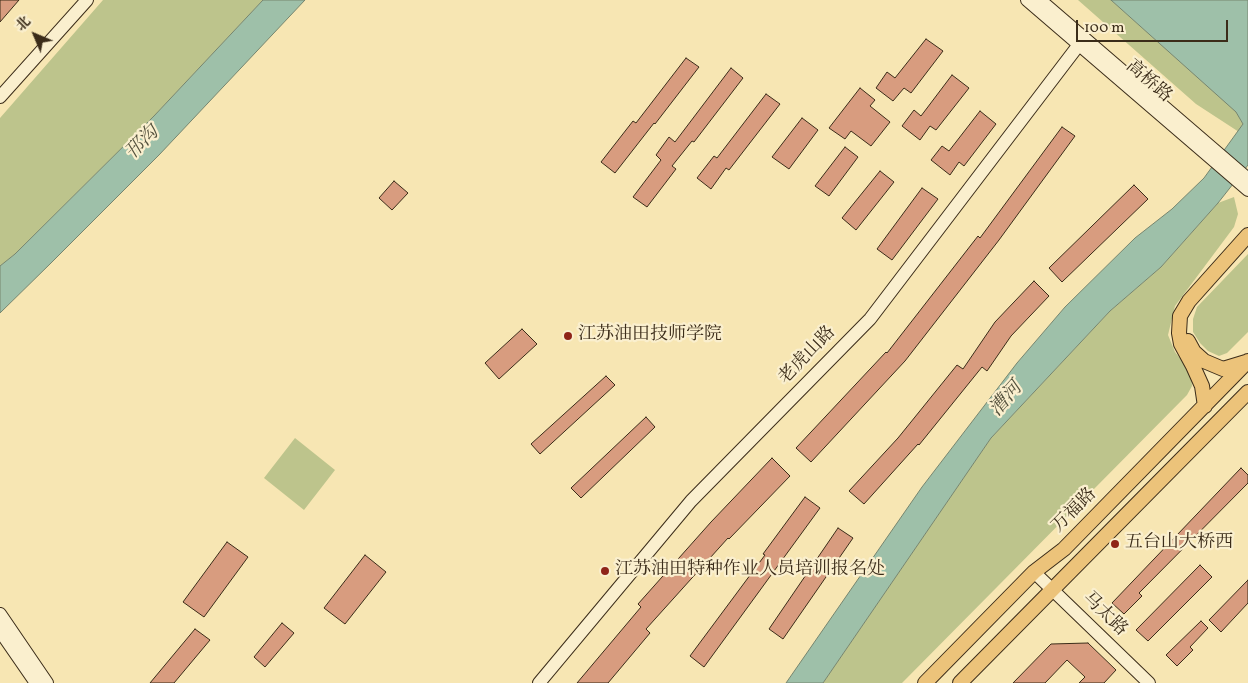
<!DOCTYPE html>
<meta charset="utf-8">
<style>
body{margin:0}
#map{position:relative;width:1248px;height:683px;overflow:hidden;background:#f7e6b3;font-family:Vollkorn,"Noto Serif SC",serif}
canvas{display:block}
.north{position:absolute;left:10px;top:10px;width:50px;height:50px;-webkit-text-stroke:4px #faefce;paint-order:stroke;rotate:315deg;font-size:14px;font-weight:700;line-height:20px;text-align:center;color:#3b2c19}
.north::after{content:'';display:block;margin:auto;width:18px;height:22px;background:#3b2c19;clip-path:polygon(50% 0,100% 100%,50% 72%,0 100%)}
.scale{position:absolute;left:1076px;top:20px;width:152px;height:22px;box-sizing:border-box;border:2px solid #3b2c19;border-top:0;padding-left:6px;font-size:15px;line-height:18px;white-space:nowrap;color:#3b2c19;-webkit-text-stroke:4px #faefce;paint-order:stroke}
</style>
<div id="map">
<canvas width="1248" height="683"></canvas>
<div class="north">北</div>
<div class="scale">100 m</div>
</div>
<script>
const ctx = document.querySelector('canvas').getContext('2d');
ctx.lineJoin = 'round';
function fill(path, color) { ctx.fillStyle = color; ctx.fill(path, 'evenodd'); }
const poly = rows => new Path2D(rows.map(r => 'M' + r).join(''));
function stroke(path, color, width, dash) { ctx.strokeStyle = color; ctx.lineWidth = width; ctx.lineCap = dash ? 'butt' : 'round'; ctx.setLineDash(dash || []); ctx.stroke(path); }
function write(font, color, halo, rows, align = 'center') {
  ctx.font = font + ' Vollkorn,"Noto Serif SC",serif'; ctx.lineWidth = 4.5; ctx.setLineDash([]); ctx.textBaseline = 'middle'; ctx.strokeStyle = halo; ctx.fillStyle = color; for (const [text, x, y, turn = 0] of rows) {
    ctx.save(); ctx.translate(x, y); ctx.rotate((+turn || 0) * Math.PI / 180); ctx.textAlign = isNaN(turn) ? turn : align; if (halo) ctx.strokeText(text, 0, 0); ctx.fillText(text, 0, 0); ctx.restore();
  }
}
fill(poly([
 [103,0,263,0,154,116,15,254,0,266,0,118],
 [1078,0,1111,0,1237,112,1243,124,1239,132,1196,104],
 [1234,197,1238,214,1234,227,1175,306,1168,335,1175,352,1191,372,1192,386,1187,395,902,683,823,683,991,438,1110,311,1161,267,1218,203],
 [1248,254,1248,332,1227,353,1219,356,1208,351,1200,343,1193,332,1193,319,1197,307],
 [295,438,335,470,304,510,264,478]
]), '#bdc48c');
const water = poly([
 [263,0,305,0,159,155,51,263,0,313,0,266,15,254,154,116,263,0],
 [1111,0,1248,0,1248,165,1218,203,1161,267,1110,311,991,438,823,683,786,683,922,487,1017,363,1065,307,1135,238,1172,209,1204,178,1243,124,1236,112,1111,0]
]);
fill(water, '#9ec0a9');
stroke(water, '#76856f', 1);
const building = poly([
 [0,0,19,0,0,22,0,0],
 [926,39,943,51,911,93,904,88,893,101,876,88,887,72,895,78,926,39],
 [686,58,699,67,655,124,654,123,615,173,601,162,633,121,636,123,686,58],
 [731,68,743,78,694,142,692,141,672,166,676,169,647,207,633,197,661,160,656,155,669,137,675,142,731,68],
 [952,75,969,88,936,130,930,126,920,140,902,126,914,110,921,116,952,75],
 [860,88,875,100,870,106,890,122,871,146,851,131,845,139,829,128,860,88],
 [766,94,780,104,729,170,726,168,711,189,697,178,714,156,717,158,766,94],
 [980,111,996,124,964,166,959,162,950,175,931,160,942,146,949,151,980,111],
 [802,118,818,130,789,169,772,157,802,118],
 [1062,127,1075,136,999,240,905,361,811,462,796,448,886,352,887,353,978,236,980,238,1062,127],
 [845,147,858,157,829,196,815,186,845,147],
 [880,171,894,182,856,230,842,218,880,171],
 [394,181,408,193,392,210,379,198,394,181],
 [1134,185,1148,199,1062,282,1049,268,1134,185],
 [922,188,938,199,892,260,877,249,922,188],
 [1034,281,1049,296,1011,336,987,371,982,367,919,445,918,444,864,504,849,491,898,438,957,365,963,369,995,322,1034,281],
 [522,329,537,344,499,379,485,363,522,329],
 [606,376,615,385,540,454,531,444,606,376],
 [646,417,655,427,581,498,571,488,646,417],
 [772,458,790,476,729,539,728,538,646,629,650,633,608,683,577,683,641,607,638,604,711,522,772,458],
 [1241,468,1248,475,1248,483,1139,593,1142,596,1124,614,1112,603,1241,468],
 [805,497,820,508,704,667,690,656,765,555,763,554,805,497],
 [838,528,853,538,783,639,769,629,838,528],
 [227,542,248,557,204,617,183,602,227,542],
 [365,555,386,572,345,624,324,608,365,555],
 [1200,565,1212,577,1148,641,1136,630,1200,565],
 [1248,580,1248,603,1221,632,1209,620,1248,580],
 [1201,621,1208,628,1190,647,1193,650,1177,666,1166,655,1201,621],
 [282,623,294,633,265,667,254,657,282,623],
 [195,629,210,640,174,683,150,683,195,629],
 [1088,643,1116,670,1104,683,1079,683,1085,677,1067,660,1045,683,1013,683,1051,644,1088,643]
]);
fill(building, '#d89c7f');
stroke(building, '#3b2c19', 1);
const secondary = poly([
 [1027,0,1248,190],
 [1040,0,1248,179],
 [0,97,87,0],
 [1034,572,1149,683],
 [0,614,47,683],
 [0,631,36,683],
 [539,683,691,501,870,319,1084,38]
]);
const primary = poly([
 [1188,341,1194,352,1204,361,1223,369,1246,362],
 [1205,406,1202,386,1193,366,1181,344,1179,333,1180,316,1189,301,1248,235],
 [925,683,1034,572,1064,549,1248,361],
 [960,683,1248,392]
]);
stroke(secondary, '#3b2c19', 14);
stroke(primary, '#3b2c19', 16);
stroke(secondary, '#faefce', 12);
stroke(primary, '#ecc37a', 14);
for (const [x, y, r, color] of [
 [568,336,5,"#8f2418"],
 [1115,544,5,"#8f2418"],
 [605,571,5,"#8f2418"]
]) { const dot = new Path2D(); dot.arc(x, y, r, 0, 2 * Math.PI); ctx.fillStyle = color; ctx.fill(dot); stroke(dot, '#faefce', 2); }
write('18px', '#3b2c19', '#faefce', [
 ["高桥路",1148,82,41],
 ["老虎山路",808,356,-46],
 ["万福路",1075,511,-45],
 ["马太路",1104,615,44]
]);
write('18px', '#3b2c19', '#faefce', [
 ["江苏油田技师学院",578,336],
 ["五台山大桥西",1125,544],
 ["江苏油田特种作业人员培训报名处",615,571]
], 'left');
write('italic 19px', '#54513d', '#faefce', [
 ["邗沟",143,144,-45],
 ["漕河",1007,400,-49]
]);
</script>
